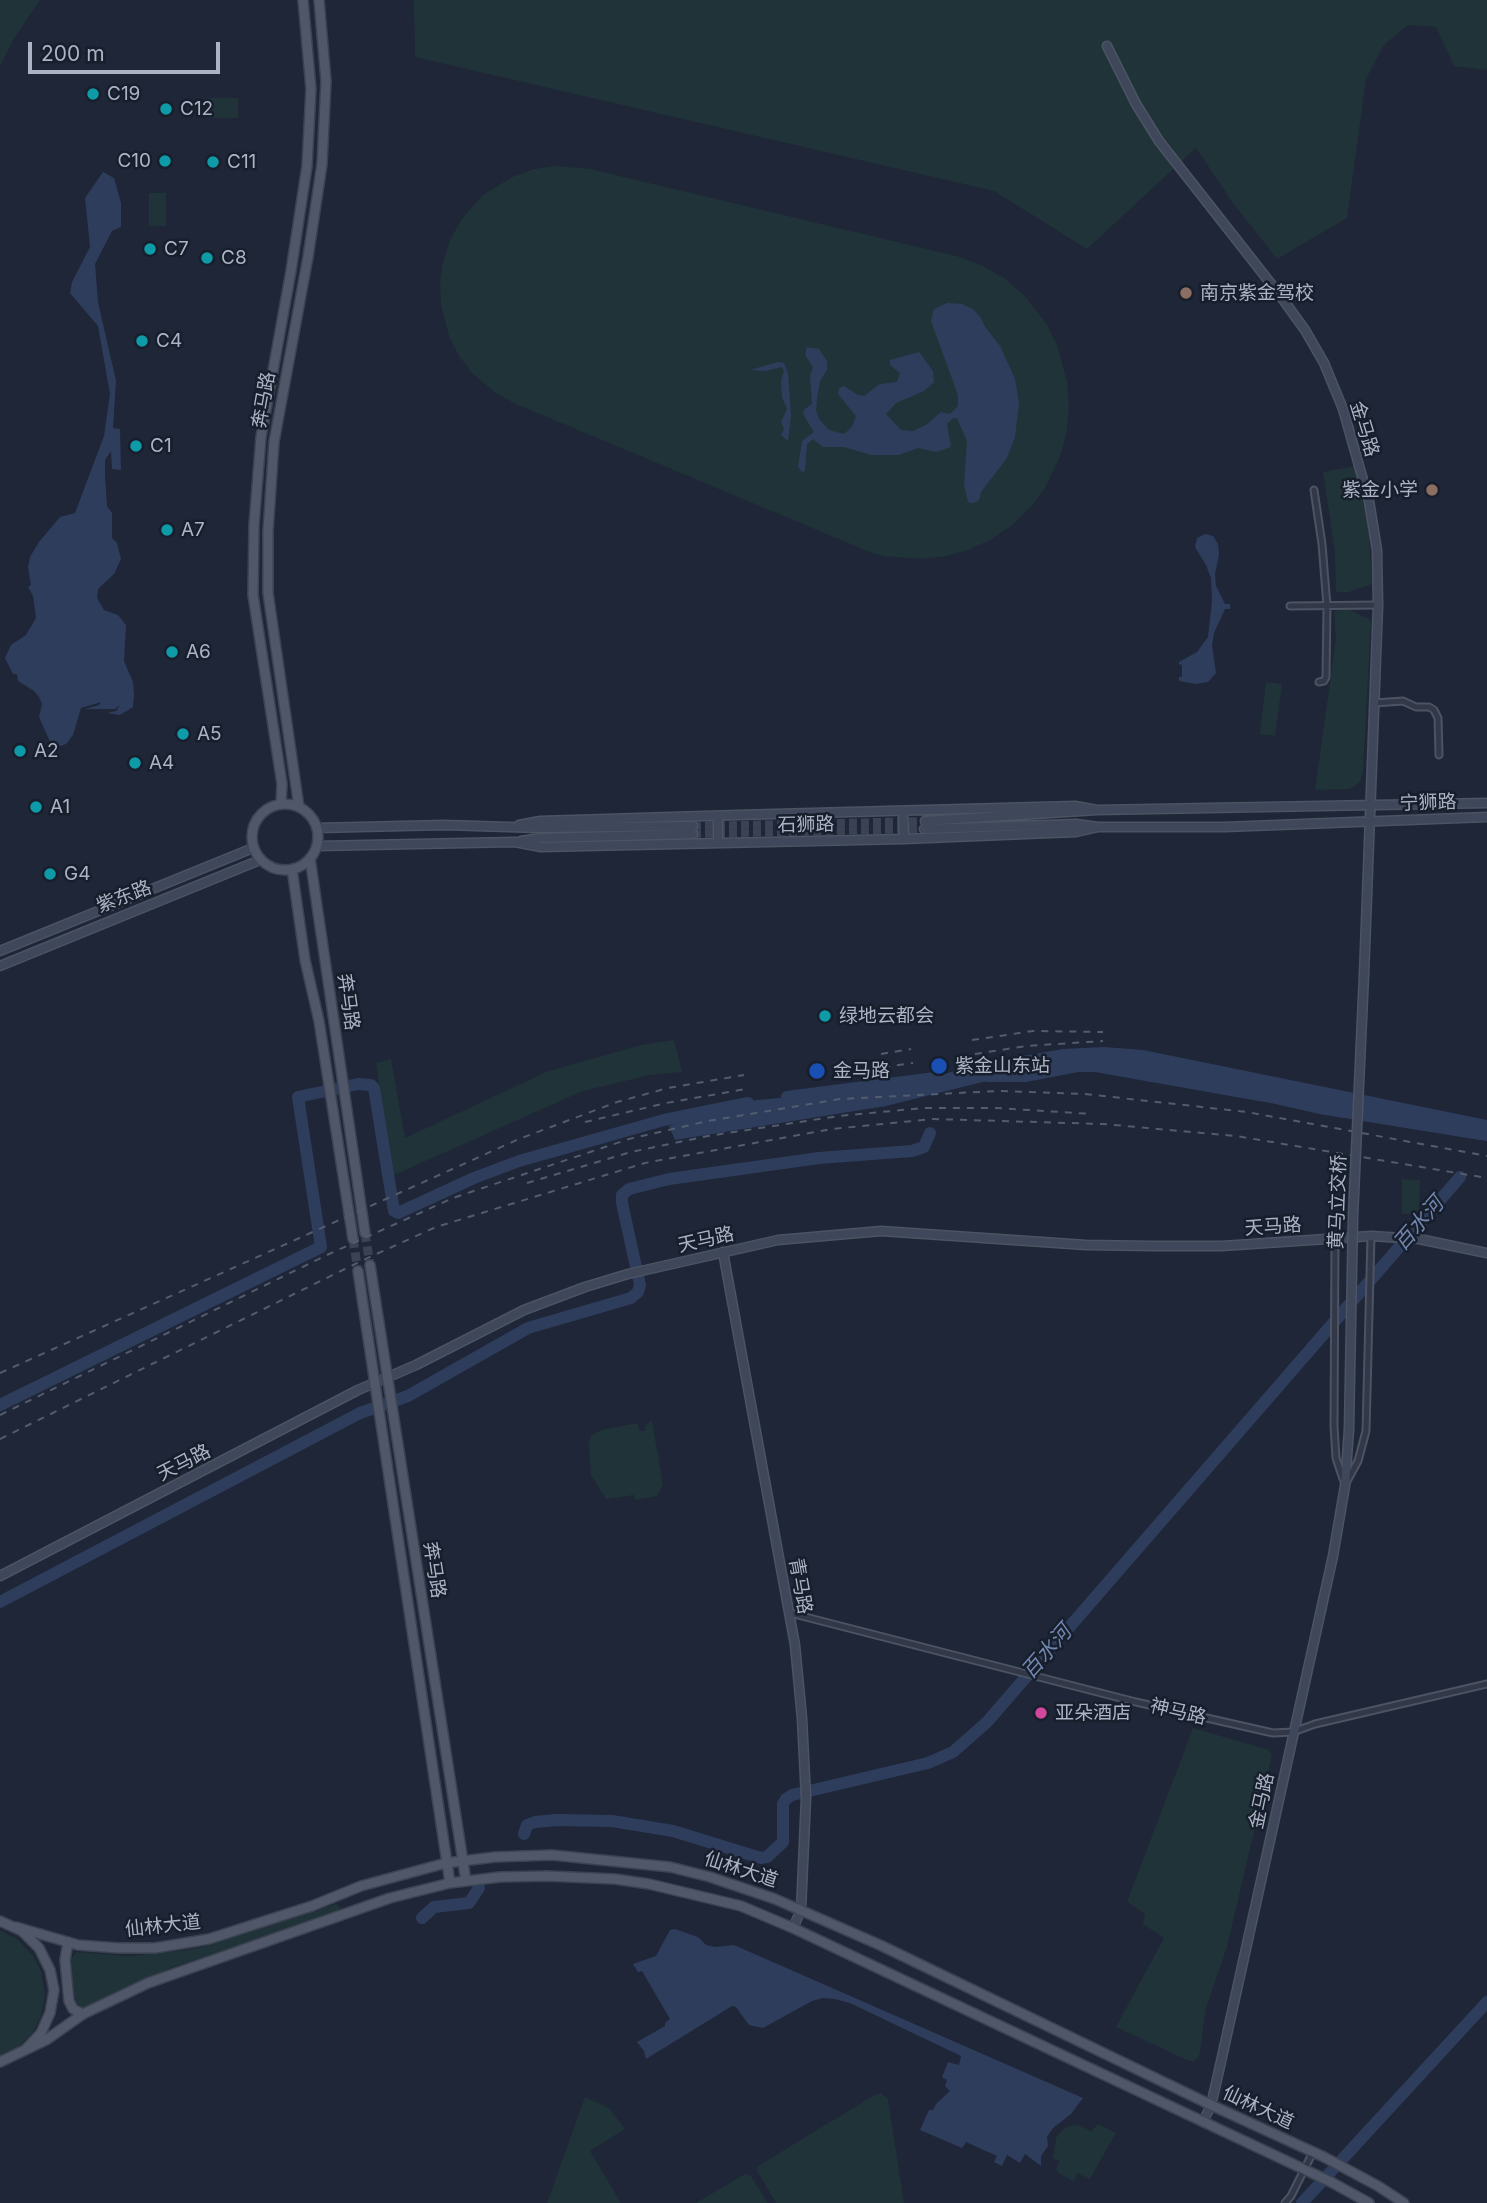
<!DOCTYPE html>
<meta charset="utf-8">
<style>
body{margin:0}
#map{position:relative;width:1487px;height:2203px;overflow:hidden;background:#1e2637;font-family:Inter,sans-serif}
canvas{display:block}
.scale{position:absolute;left:28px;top:42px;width:192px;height:32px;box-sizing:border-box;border:4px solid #abb3c5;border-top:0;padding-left:9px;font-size:21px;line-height:24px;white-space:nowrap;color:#abb3c5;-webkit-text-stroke:5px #171e2c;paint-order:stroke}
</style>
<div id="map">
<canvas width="1487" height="2203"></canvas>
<div class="scale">200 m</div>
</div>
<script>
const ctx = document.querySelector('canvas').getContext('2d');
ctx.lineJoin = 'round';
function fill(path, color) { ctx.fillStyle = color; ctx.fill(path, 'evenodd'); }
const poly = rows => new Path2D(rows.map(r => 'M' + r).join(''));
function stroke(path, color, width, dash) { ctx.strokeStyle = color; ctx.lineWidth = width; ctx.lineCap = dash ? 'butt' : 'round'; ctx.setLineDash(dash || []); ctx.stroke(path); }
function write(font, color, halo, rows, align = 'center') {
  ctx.font = font + ' Inter,"Noto Sans SC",sans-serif'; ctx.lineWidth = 5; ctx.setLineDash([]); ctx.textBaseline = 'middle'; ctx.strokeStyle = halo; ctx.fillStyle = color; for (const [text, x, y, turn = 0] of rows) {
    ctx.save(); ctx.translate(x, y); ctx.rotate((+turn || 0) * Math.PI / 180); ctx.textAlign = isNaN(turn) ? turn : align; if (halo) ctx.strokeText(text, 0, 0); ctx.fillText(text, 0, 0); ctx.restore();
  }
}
fill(poly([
 [0,0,40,0,13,40,0,67],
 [414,0,1487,0,1487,70,1454,66,1436,27,1408,25,1384,45,1366,79,1347,218,1277,259,1233,203,1196,148,1087,249,994,191,415,57],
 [204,98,238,98,238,118,204,118],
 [556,166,590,169,960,257,983,266,1004,278,1023,294,1046,323,1057,345,1067,381,1069,406,1067,430,1061,454,1045,488,1030,508,1012,525,992,539,969,550,946,556,921,559,884,556,872,553,516,404,497,394,472,373,459,356,449,336,441,305,440,283,443,262,450,240,461,220,483,195,512,177,534,169],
 [149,193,166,193,166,226,149,226],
 [1356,466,1367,504,1372,584,1349,592,1336,592,1335,552,1323,472],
 [1348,609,1371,620,1363,772,1360,782,1350,789,1315,790,1336,639,1334,611],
 [1266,682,1282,684,1275,736,1260,734],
 [674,1040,682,1072,650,1075,583,1091,392,1176,376,1063,391,1059,405,1138,546,1072,641,1045],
 [1402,1179,1420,1180,1419,1214,1402,1214],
 [652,1421,663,1485,657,1496,635,1500,634,1495,606,1499,591,1475,589,1444,591,1436,601,1430,638,1423,639,1431,645,1431,646,1424],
 [1193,1728,1269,1750,1272,1755,1227,1947,1206,2008,1199,2057,1194,2061,1189,2061,1116,2027,1164,1938,1143,1924,1145,1914,1127,1902],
 [336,1904,340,1907,338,1912,173,1967,134,1984,88,2007,81,2007,76,2002,70,1959,77,1952,128,1956,188,1950,208,1946],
 [0,1930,17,1939,34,1957,41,1971,45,1995,40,2019,32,2033,15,2050,0,2058],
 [881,2093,888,2099,904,2203,776,2203,757,2171,758,2166,876,2094],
 [585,2097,609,2108,625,2129,590,2151,621,2203,547,2203],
 [1098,2124,1116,2133,1090,2179,1077,2173,1074,2181,1058,2173,1056,2169,1060,2160,1053,2159,1056,2138,1060,2132,1068,2126,1078,2125,1091,2131],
 [745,2174,751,2176,768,2203,696,2203]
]), '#203338');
fill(poly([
 [103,172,114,178,121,203,121,227,112,231,95,264,98,302,116,381,113,428,120,429,121,470,112,469,111,451,105,460,105,476,107,506,112,513,112,538,117,543,121,559,114,574,98,589,97,598,104,610,118,615,126,625,124,661,133,682,134,695,133,707,120,715,107,713,116,711,120,705,115,709,85,709,99,705,101,702,81,708,73,735,66,744,61,746,51,744,39,717,42,704,39,697,34,691,18,681,17,674,13,674,5,658,11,645,26,635,36,618,33,596,28,587,31,585,28,567,30,557,39,542,60,517,75,513,104,436,110,394,98,326,70,293,72,282,90,247,85,198],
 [947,303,962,304,973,309,981,318,985,327,1000,346,1015,379,1019,403,1015,437,1007,458,981,492,979,500,973,503,969,503,967,498,964,484,967,441,957,418,953,418,947,424,951,447,936,452,918,448,899,455,871,455,844,447,823,447,813,439,807,444,805,469,803,473,798,467,802,441,814,432,803,414,804,410,812,404,810,376,813,367,805,355,807,347,819,349,827,361,827,370,820,381,817,399,816,410,819,419,829,430,844,434,852,427,856,416,838,394,839,388,844,386,858,395,864,396,880,384,897,382,900,373,890,365,890,360,919,352,933,371,934,382,924,391,896,403,886,414,901,430,913,431,926,425,941,412,950,414,958,406,958,395,931,321,934,309],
 [778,362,784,363,788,373,791,416,788,441,781,435,784,429,781,422,787,409,782,397,781,381,784,370,781,367,765,371,750,370],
 [1205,534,1213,536,1218,544,1219,555,1215,574,1216,586,1225,604,1230,604,1230,609,1225,609,1214,633,1212,645,1216,673,1208,682,1196,684,1179,681,1179,677,1182,677,1182,665,1179,664,1179,662,1197,652,1208,637,1212,601,1211,578,1206,565,1195,547,1197,538],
 [1104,1047,1143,1050,1487,1120,1487,1135,1101,1066,1085,1066,1057,1067,1019,1073,886,1106,675,1140,669,1126,708,1111,757,1100,861,1091,901,1084,1011,1058,1063,1049],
 [675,1929,698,1937,706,1945,715,1947,734,1945,1083,2098,1071,2114,1053,2128,1047,2137,1048,2146,1041,2156,1041,2166,1025,2154,1020,2163,1007,2155,1002,2166,994,2162,997,2156,966,2142,962,2148,920,2130,929,2110,933,2110,936,2104,950,2091,945,2086,947,2080,942,2077,948,2062,959,2065,961,2056,850,2003,835,1999,823,1998,812,2001,763,2028,749,2025,736,2007,732,2006,646,2059,644,2051,637,2042,665,2026,665,2023,670,2019,642,1971,638,1972,633,1964,656,1956,670,1930]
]), '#2f3d5d');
stroke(poly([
 [988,1076,1025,1076,1077,1066,1096,1066,1271,1097,1320,1108,1487,1135],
 [787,1097,935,1078],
 [0,1405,321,1247,298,1097,358,1084,371,1085,374,1088,394,1211,398,1213,474,1178,519,1161,664,1120,748,1103],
 [0,1602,360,1413,408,1396,528,1328,631,1298,638,1292,640,1285,622,1203,622,1195,629,1189,669,1179,819,1158,912,1151,924,1147,930,1133],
 [524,1834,527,1825,535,1822,556,1820,612,1821,673,1831,761,1858,767,1857,783,1842,783,1804,786,1799,792,1795,928,1763,953,1752,987,1722,1460,1177],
 [422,1918,434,1907,469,1903,479,1888],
 [1302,2203,1487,2002]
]), '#2f3d5d', 12);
stroke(poly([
 [693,826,925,821],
 [693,834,924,829]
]), '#3a4253', 8, [8, 4]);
stroke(poly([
 [365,1233,370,1265],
 [353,1239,358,1271]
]), '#3a4253', 9, [9, 4.5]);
const street = poly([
 [1314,490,1322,544,1327,606,1326,677,1324,681,1319,682],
 [1290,606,1378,605],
 [1374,703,1403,701,1416,707,1429,707,1434,710,1438,718,1439,755],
 [1335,1238,1334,1426,1336,1458,1343,1479],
 [1346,1483,1358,1461,1366,1431,1371,1236],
 [790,1613,1136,1702,1273,1733,1293,1732,1315,1724,1487,1684],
 [1285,2203,1291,2196,1313,2152]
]);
const secondary = poly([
 [1107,46,1136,104,1159,141,1279,294,1305,330,1324,363,1343,409,1369,501,1377,550,1378,605,1364,975],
 [903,811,904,839],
 [718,816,718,843],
 [925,821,1097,810,1487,803],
 [519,825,540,821,737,815,1075,806,1097,810],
 [317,828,444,825,540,828,693,826],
 [924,829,1076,824,1098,827,1225,827,1487,817],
 [521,841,540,838,693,834],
 [317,846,515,842,541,847,904,839,1076,832,1098,827],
 [0,951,253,848],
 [0,966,260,860],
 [723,1252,795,1645,802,1718,806,1798,801,1910,793,1928],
 [0,1576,358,1390,416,1365,524,1310,585,1287,628,1274,778,1240,881,1231,1086,1245,1154,1246,1222,1246,1371,1236,1419,1239,1487,1253],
 [1203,2122,1211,2105,1218,2075,1333,1556,1345,1486,1349,1429]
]);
const primary = poly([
 [281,804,282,784,253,595,254,525,261,437,291,271,307,166,311,89,303,0],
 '252 837a33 33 0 1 1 66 0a33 33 0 1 1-66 0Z',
 [299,807,268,593,268,531,274,442,308,257,322,164,326,81,319,0],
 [310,858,365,1233],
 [292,869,305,960,319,1021,353,1239],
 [370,1265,466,1881],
 [358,1271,450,1883],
 [0,1921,22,1931,39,1948,50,1970,54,1990,50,2013,41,2033,25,2050,0,2062],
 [16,1927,78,1945,118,1948,155,1948,209,1939,312,1906,361,1886,446,1863,495,1857,552,1855,670,1867,710,1877,775,1899,880,1945,1211,2105,1324,2157,1378,2186,1404,2203],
 [68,1942,65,1960,69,2001,73,2009,83,2014],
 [25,2050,46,2040,83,2014,148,1983,390,1898,450,1883,500,1877,547,1876,615,1879,649,1884,741,1906,793,1928,1331,2182,1369,2203]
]);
stroke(street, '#4c5363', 9);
stroke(secondary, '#4c5363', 11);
stroke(primary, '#3b4251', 12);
stroke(street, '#323847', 5);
stroke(secondary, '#3f475b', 8);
stroke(primary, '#4f5768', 9);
stroke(poly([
 [972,1040,1033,1031,1103,1032],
 [881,1054,911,1049],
 [975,1054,1026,1046,1103,1041],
 [883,1067,913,1063],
 [585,1122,666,1103,746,1089],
 [527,1183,631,1152,708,1136,839,1116,923,1108,996,1108,1092,1114],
 [0,1373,519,1139,617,1102,668,1088,744,1075],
 [0,1415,329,1254,453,1198,629,1139,708,1121,840,1099,998,1091,1085,1094,1247,1112,1487,1156],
 [0,1439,361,1261,436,1227,645,1163,832,1129,933,1119,1103,1124,1236,1136,1487,1178]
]), '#535c6f', 2, [7, 7]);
const secondaryBridge = poly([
 [1349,1429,1353,1217,1364,975]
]);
stroke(secondaryBridge, '#4c5363', 11, []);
stroke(secondaryBridge, '#3f475b', 8);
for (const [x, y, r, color] of [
 [93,94,7,"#0f9aa8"],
 [166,109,7,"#0f9aa8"],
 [165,161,7,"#0f9aa8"],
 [213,162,7,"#0f9aa8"],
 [150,249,7,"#0f9aa8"],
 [207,258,7,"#0f9aa8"],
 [1186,293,7,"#8d6e63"],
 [142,341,7,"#0f9aa8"],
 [136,446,7,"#0f9aa8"],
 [1432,490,7,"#8d6e63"],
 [167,530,7,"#0f9aa8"],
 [172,652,7,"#0f9aa8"],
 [183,734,7,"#0f9aa8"],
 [20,751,7,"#0f9aa8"],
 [135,763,7,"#0f9aa8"],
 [36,807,7,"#0f9aa8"],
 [50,874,7,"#0f9aa8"],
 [825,1016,7,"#0f9aa8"],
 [939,1066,9,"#1a4fb4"],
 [817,1071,9,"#1a4fb4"],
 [1041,1713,7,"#d1479c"]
]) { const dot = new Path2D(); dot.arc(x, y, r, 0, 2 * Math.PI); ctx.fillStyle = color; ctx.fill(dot); stroke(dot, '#171e2c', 2.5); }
write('19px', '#abb3c5', '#171e2c', [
 ["C19",107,94],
 ["C12",180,109],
 ["C10",151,161,"right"],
 ["C11",227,162],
 ["C7",164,249],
 ["C8",221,258],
 ["南京紫金驾校",1200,293],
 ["C4",156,341],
 ["C1",150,446],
 ["紫金小学",1418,490,"right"],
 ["A7",181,530],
 ["A6",186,652],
 ["A5",197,734],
 ["A2",34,751],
 ["A4",149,763],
 ["A1",50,807],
 ["G4",64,874],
 ["绿地云都会",839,1016],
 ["紫金山东站",955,1066],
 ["金马路",833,1071],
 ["亚朵酒店",1055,1713]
], 'left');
write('19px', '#abb3c5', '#171e2c', [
 ["奔马路",264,400,-80],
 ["金马路",1364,429,73],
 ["宁狮路",1428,803,-2],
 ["石狮路",806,825,-1],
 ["紫东路",124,897,-21],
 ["奔马路",348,1002,82],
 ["黄马立交桥",1338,1202,-88],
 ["天马路",1273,1227,-4],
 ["天马路",706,1240,-13],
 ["天马路",184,1463,-27],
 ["奔马路",434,1570,81],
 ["青马路",800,1586,80],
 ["神马路",1178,1712,13],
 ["金马路",1262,1801,-78],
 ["仙林大道",741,1870,18],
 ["仙林大道",163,1926,-6],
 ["仙林大道",1258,2108,25]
]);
write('italic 21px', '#7286af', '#171e2c', [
 ["百水河",1419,1224,-49],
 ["百水河",1047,1652,-49]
]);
</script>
